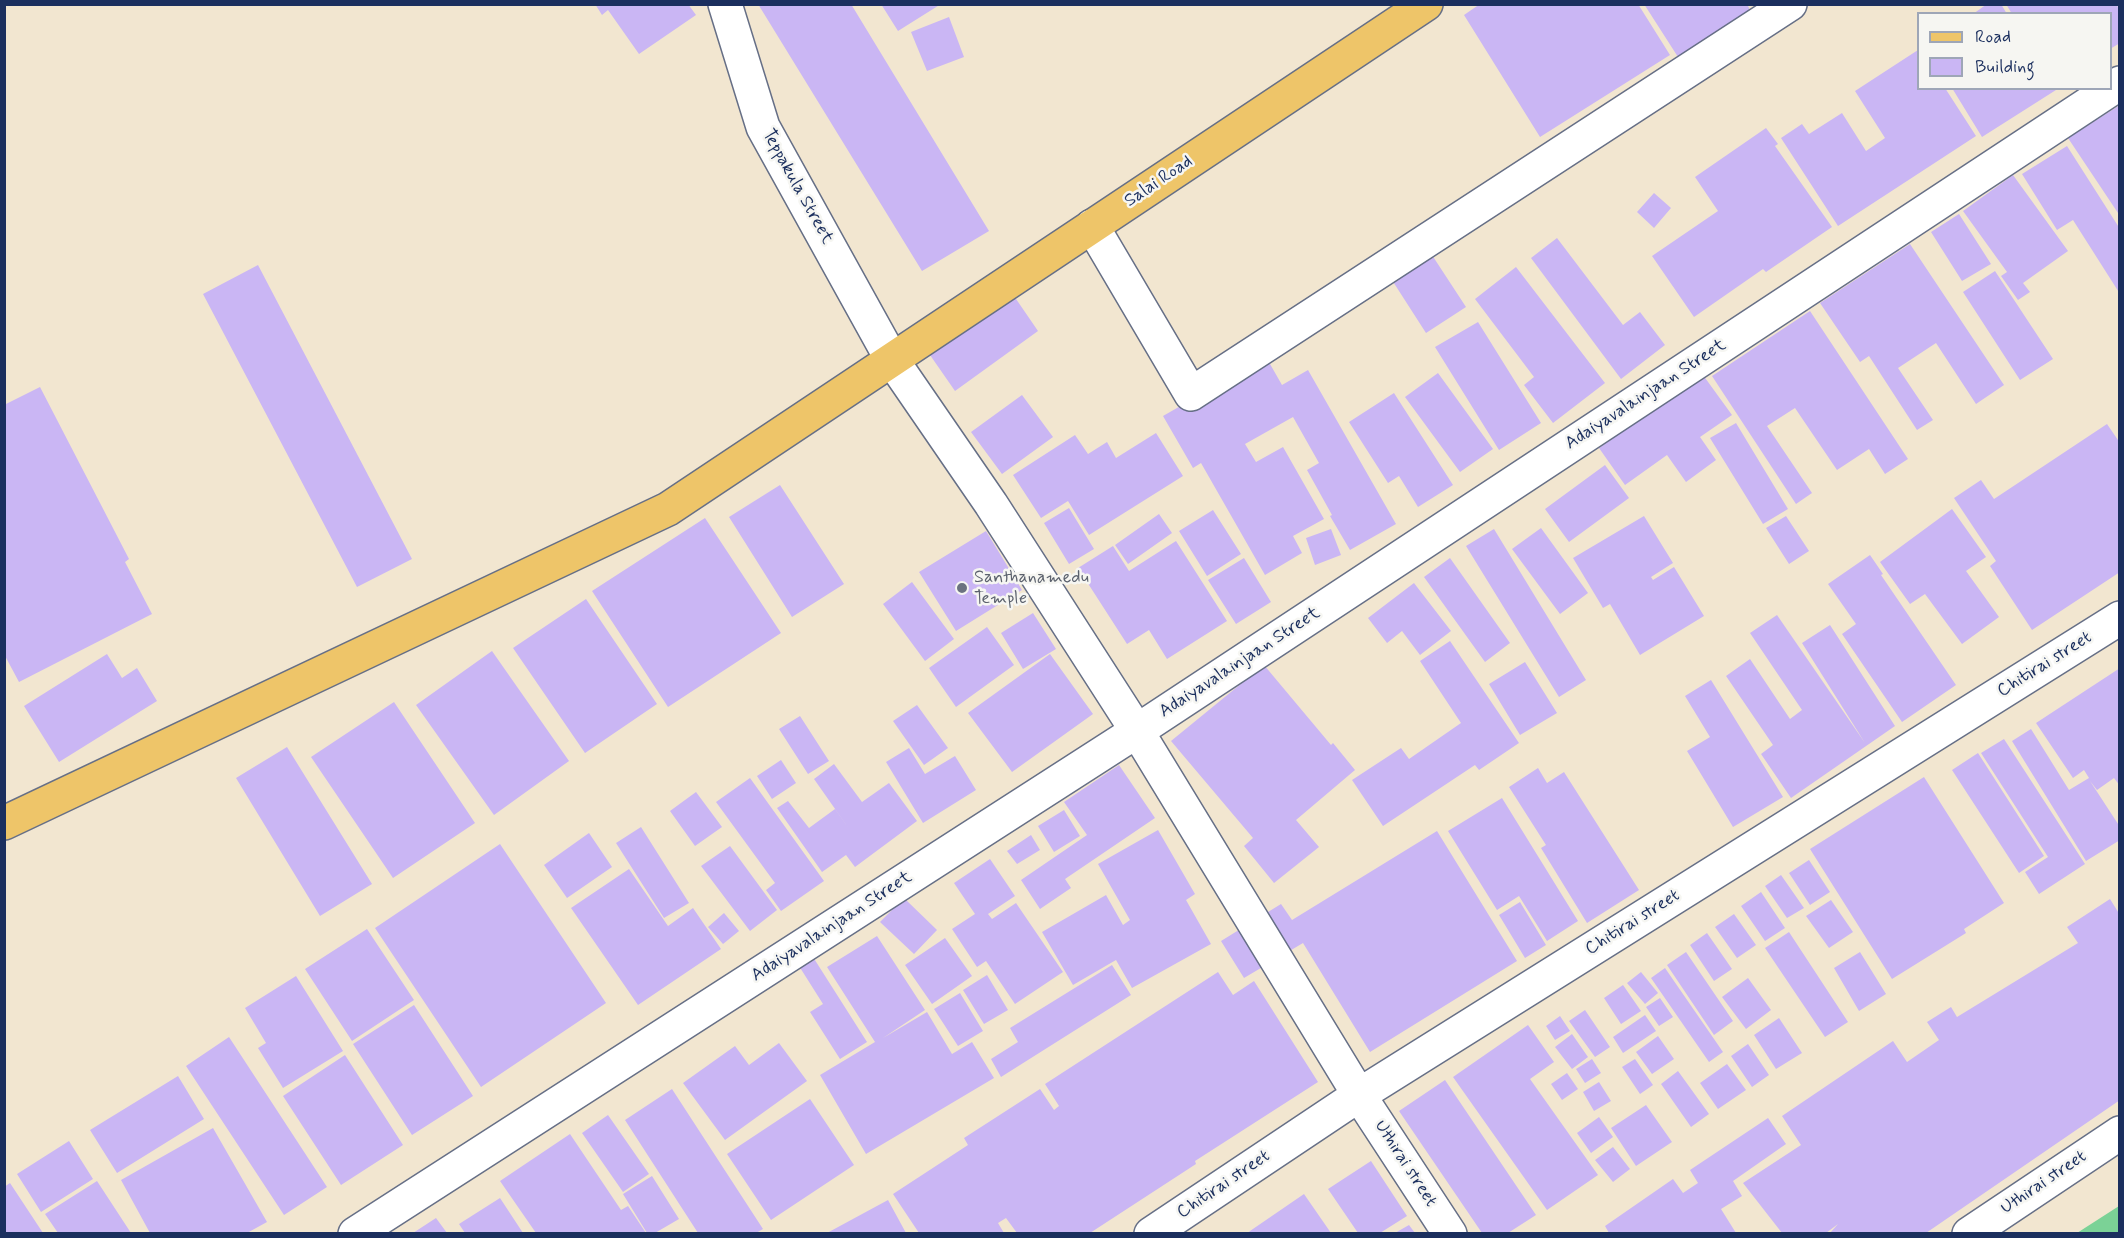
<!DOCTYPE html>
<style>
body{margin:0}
#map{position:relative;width:2124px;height:1238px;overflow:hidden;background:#f2e6d0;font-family:Mynerve,sans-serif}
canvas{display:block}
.frame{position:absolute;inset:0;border:6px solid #1b2f5e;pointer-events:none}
.legend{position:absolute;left:1917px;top:12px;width:195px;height:78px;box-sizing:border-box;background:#f6f6f2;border:2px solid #9ea6b7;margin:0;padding:8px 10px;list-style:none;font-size:18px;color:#1b2f5e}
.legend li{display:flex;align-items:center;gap:12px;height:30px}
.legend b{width:30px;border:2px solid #9ea6b7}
</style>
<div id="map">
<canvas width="2124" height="1238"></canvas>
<div class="frame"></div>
<ul class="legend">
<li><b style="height:8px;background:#eec569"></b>Road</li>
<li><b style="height:16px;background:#cab6f4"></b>Building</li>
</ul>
</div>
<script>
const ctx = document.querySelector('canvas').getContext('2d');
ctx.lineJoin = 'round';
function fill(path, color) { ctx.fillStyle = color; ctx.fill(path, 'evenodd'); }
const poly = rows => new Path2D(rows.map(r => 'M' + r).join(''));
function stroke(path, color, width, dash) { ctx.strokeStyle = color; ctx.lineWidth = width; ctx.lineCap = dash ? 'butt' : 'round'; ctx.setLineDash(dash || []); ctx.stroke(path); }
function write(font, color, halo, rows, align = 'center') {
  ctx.font = font + ' Mynerve,sans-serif'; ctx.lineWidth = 5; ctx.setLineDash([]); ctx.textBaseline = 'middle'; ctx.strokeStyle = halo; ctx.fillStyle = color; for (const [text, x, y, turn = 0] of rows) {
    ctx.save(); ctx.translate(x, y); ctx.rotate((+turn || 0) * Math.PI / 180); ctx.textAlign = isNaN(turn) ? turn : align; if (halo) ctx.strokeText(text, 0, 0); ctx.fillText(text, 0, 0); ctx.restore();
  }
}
fill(poly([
 [2119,1206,2119,1233,2077,1233]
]), '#7bd296');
fill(poly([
 [595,4,688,4,696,15,639,54,608,10,602,15],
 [758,4,851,4,989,231,922,271],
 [881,4,941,4,898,31],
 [1480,4,1638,4,1670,55,1540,137,1464,15],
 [1644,4,1747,4,1750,10,1678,57],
 [1987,4,2001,4,2007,14,1973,14],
 [2006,4,2116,4,2120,10,2120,43,2110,49,2110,14,2012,14],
 [949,17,964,57,927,71,911,32],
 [1918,50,1918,88,1945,88,1976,136,1838,226,1781,138,1802,124,1809,134,1842,113,1866,151,1885,138,1855,91],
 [1952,88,2055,88,2056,90,1982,137],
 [2120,105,2120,216,2068,138],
 [1766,128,1778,144,1775,146,1832,227,1766,272,1763,269,1694,317,1652,256,1718,211,1695,177],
 [2067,146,2120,229,2120,294,2073,220,2057,230,2022,174],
 [2013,175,2068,251,2023,283,2030,292,2018,300,2001,276,2007,272,1963,211],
 [1654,193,1671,208,1654,228,1637,212],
 [1959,214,1991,264,1962,281,1931,232],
 [1557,238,1623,325,1640,312,1665,345,1621,379,1531,258],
 [1910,244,2004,385,1976,404,1936,343,1898,368,1933,420,1917,430,1869,356,1860,362,1820,303],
 [1430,252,1466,307,1426,333,1390,277],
 [258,265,412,559,357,587,203,294],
 [1516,267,1605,383,1553,423,1524,385,1534,377,1475,299],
 [1995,271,2053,359,2020,380,1963,292],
 [1014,296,1038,331,955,391,930,355],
 [1810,311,1908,459,1885,474,1869,449,1837,470,1795,408,1767,426,1812,493,1796,504,1712,376],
 [1478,322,1541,423,1499,450,1435,347],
 [1266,357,1282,385,1308,370,1396,524,1350,550,1330,516,1332,515,1307,470,1319,463,1293,417,1245,444,1256,462,1283,447,1324,519,1293,536,1302,553,1265,575,1201,463,1193,468,1163,416],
 [1438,373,1493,449,1460,472,1405,397],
 [1703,375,1732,415,1700,437,1716,460,1686,482,1667,455,1625,485,1599,448],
 [40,387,129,559,125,562,152,614,19,682,4,654,4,405],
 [1394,393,1453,485,1418,507,1399,476,1388,483,1349,422],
 [1022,395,1053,437,1002,474,971,432],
 [1736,423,1788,509,1763,524,1710,438],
 [2107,424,2120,443,2120,572,2032,630,1990,566,1996,561,1954,498,1981,480,1994,499],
 [1156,433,1183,476,1089,535,1068,501,1041,518,1013,475,1075,435,1088,454,1107,442,1116,458],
 [1605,465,1629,498,1569,542,1545,509],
 [780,485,844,584,792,617,729,517],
 [1069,508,1094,549,1069,564,1044,523],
 [1952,509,1986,557,1966,571,1999,617,1962,644,1925,594,1910,604,1880,562],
 [1213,510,1241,554,1207,576,1179,531],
 [1159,514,1172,533,1128,564,1115,545],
 [1644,516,1673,563,1651,577,1653,580,1674,567,1704,616,1640,655,1610,604,1603,608,1573,558],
 [1786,516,1809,551,1789,564,1766,528],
 [705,518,781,633,668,707,592,591],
 [1541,528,1588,593,1560,614,1512,549],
 [1331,529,1341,555,1315,565,1306,538],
 [1494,529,1586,680,1559,697,1466,546],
 [986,531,1022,590,956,631,919,572],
 [1176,541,1227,621,1167,659,1149,630,1127,644,1078,568,1113,546,1129,571],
 [1870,555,1883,574,1881,575,1956,685,1902,722,1842,634,1856,624,1828,584],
 [1244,558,1271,602,1236,624,1208,580],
 [1450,558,1510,643,1485,662,1424,577],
 [912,582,954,639,925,661,883,604],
 [1414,583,1451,631,1420,655,1402,631,1387,643,1368,618],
 [586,599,657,704,585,753,513,648],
 [1033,613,1056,649,1023,669,1001,633],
 [1777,615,1865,743,1802,643,1830,625,1895,726,1791,798,1761,754,1773,745,1726,676,1750,659,1790,719,1802,710,1750,633],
 [987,627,1014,665,956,707,929,668],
 [1450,641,1519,743,1479,770,1475,765,1383,826,1352,780,1401,748,1409,759,1461,723,1420,661],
 [492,651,569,761,494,815,416,705],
 [107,654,122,678,137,668,157,701,59,762,24,706],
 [1050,654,1093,714,1012,772,968,713],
 [1525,662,1557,713,1520,735,1489,684],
 [1264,665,1331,745,1333,743,1355,770,1296,820,1319,847,1274,883,1244,846,1253,838,1171,741],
 [2120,668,2120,786,2114,778,2097,790,2090,781,2120,827,2120,840,2086,861,2012,741,2031,729,2069,790,2089,778,2084,770,2073,778,2036,723],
 [1711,680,1783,797,1733,827,1687,751,1710,737,1685,696],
 [394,702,475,823,393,878,311,757],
 [917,705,948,748,924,765,893,721],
 [800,716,829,761,808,774,779,729],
 [2004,739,2085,864,2039,894,2025,872,2048,857,1981,753],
 [287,747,372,884,320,916,236,778],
 [909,748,925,774,955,756,976,790,923,823,886,762],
 [1978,753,2044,856,2019,873,1952,770],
 [781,760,796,783,772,799,757,776],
 [834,764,862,802,889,783,917,821,855,867,846,855,822,872,777,808,788,801,809,828,835,809,852,833,814,779],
 [1119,765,1155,818,1065,879,1071,888,1040,909,1021,880,1087,835,1064,802],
 [1538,768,1547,783,1564,772,1639,890,1587,923,1541,848,1546,845,1509,787],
 [1924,777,2004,903,1964,929,1966,933,1892,979,1810,849],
 [750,778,824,881,781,911,766,890,775,883,716,802],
 [696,792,722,827,695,846,670,811],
 [1502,798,1578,921,1547,941,1519,896,1497,910,1448,831],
 [1064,810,1080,836,1054,852,1038,826],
 [641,827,689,903,664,918,616,843],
 [1158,830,1195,894,1186,900,1211,944,1132,988,1116,960,1073,985,1042,932,1106,895,1123,925,1130,920,1098,864],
 [1437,831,1517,961,1370,1052,1303,943,1244,978,1221,941,1281,904,1292,920],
 [589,833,612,867,567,898,544,865],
 [1031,835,1040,850,1017,864,1007,851],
 [500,844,606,1003,481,1087,375,928],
 [730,846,777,910,750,931,701,866],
 [990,859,1015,896,988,914,992,919,1016,903,1063,972,1015,1004,986,961,977,967,952,929,975,914,954,883],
 [1809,860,1830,892,1810,905,1789,873],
 [629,869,668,926,693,908,721,949,638,1005,571,908],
 [1781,875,1804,908,1787,918,1765,886],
 [1761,892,1785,928,1765,941,1741,906],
 [904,898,937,930,914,954,880,922],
 [2110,899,2120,915,2120,1100,1926,1233,1830,1233,1838,1224,1826,1233,1782,1233,1743,1183,1801,1145,1782,1116,1893,1041,1907,1062,1939,1040,1927,1022,1951,1007,1957,1017,2078,943,2067,927],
 [1831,900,1853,932,1829,948,1806,916],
 [1520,902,1546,945,1525,958,1499,915],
 [724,913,739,931,723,944,708,927],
 [1734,914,1756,945,1737,958,1715,927],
 [367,929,414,1000,352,1041,305,969],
 [1789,932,1848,1022,1825,1037,1765,948],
 [1707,933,1732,969,1714,981,1690,945],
 [877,936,925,1010,883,1038,927,1012,952,1054,972,1042,994,1078,866,1154,820,1075,875,1042,827,967],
 [945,938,972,976,932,1004,905,965],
 [1686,952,1733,1021,1714,1035,1667,965],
 [1860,952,1886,994,1859,1011,1834,968],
 [813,957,867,1042,840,1059,810,1012,823,1004,799,966],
 [1112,965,1131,995,1001,1077,991,1059,1018,1042,1010,1028],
 [1665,968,1723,1052,1709,1062,1651,978],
 [1218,972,1233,995,1254,981,1318,1082,1195,1161,1196,1164,1090,1233,1017,1233,1006,1218,998,1223,1004,1233,919,1233,893,1194,968,1145,964,1138,1040,1089,1054,1110,1059,1106,1045,1084],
 [1641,972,1658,993,1645,1004,1627,983],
 [987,975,1008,1010,984,1024,963,990],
 [296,976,343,1051,283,1088,258,1048,266,1043,245,1008],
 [1748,978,1771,1010,1746,1029,1722,997],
 [1623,985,1641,1011,1621,1024,1604,998],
 [960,993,983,1031,958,1046,934,1009],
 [1660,998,1673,1017,1659,1026,1646,1007],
 [414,1005,473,1096,412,1135,353,1044],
 [1585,1010,1610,1047,1595,1057,1569,1021],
 [1645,1015,1656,1031,1623,1053,1613,1037],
 [1560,1016,1570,1031,1555,1040,1546,1026],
 [1779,1018,1802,1053,1776,1069,1754,1035],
 [1528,1025,1554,1062,1530,1079,1598,1175,1547,1210,1453,1077],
 [1572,1034,1588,1057,1572,1069,1555,1047],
 [1658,1036,1674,1059,1652,1074,1636,1052],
 [229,1037,327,1187,284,1215,186,1066],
 [779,1043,807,1081,725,1140,683,1083,735,1046,749,1065],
 [1748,1044,1769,1075,1752,1087,1731,1056],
 [345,1055,403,1145,341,1185,283,1096],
 [1592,1059,1601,1073,1585,1083,1576,1069],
 [1635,1059,1653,1085,1640,1094,1622,1067],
 [1727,1064,1746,1090,1718,1109,1700,1083],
 [1678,1071,1709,1114,1691,1127,1661,1084],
 [1567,1073,1578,1089,1562,1100,1551,1084],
 [178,1076,204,1119,117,1173,90,1130],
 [1445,1080,1536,1215,1508,1233,1482,1233,1399,1111],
 [1599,1082,1611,1101,1594,1111,1583,1092],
 [672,1089,763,1229,756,1233,698,1233,625,1120],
 [810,1099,854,1165,771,1220,727,1154],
 [1646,1105,1672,1142,1636,1166,1611,1128],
 [608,1115,649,1174,623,1192,582,1133],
 [1599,1117,1613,1137,1591,1153,1577,1133],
 [1768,1118,1786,1144,1733,1181,1742,1196,1721,1209,1736,1233,1609,1233,1605,1226,1673,1179,1683,1193,1698,1183,1690,1170],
 [213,1128,267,1222,247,1233,150,1233,121,1180],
 [570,1134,621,1210,628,1206,646,1233,536,1233,500,1181],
 [69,1141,93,1179,41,1212,17,1174],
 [1613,1147,1630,1169,1613,1182,1595,1160],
 [1371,1161,1407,1216,1380,1233,1358,1233,1328,1189],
 [652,1176,679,1219,655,1233,647,1233,623,1194],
 [97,1181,131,1233,58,1233,45,1214],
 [10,1183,43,1233,4,1233,4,1187],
 [1304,1194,1331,1233,1248,1233,1250,1231],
 [500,1198,523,1233,465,1233,459,1224],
 [888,1200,906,1233,827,1233],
 [436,1218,447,1233,413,1233],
 [1409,1225,1415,1233,1395,1233]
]), '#cab6f4');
const minor = poly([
 [725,4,763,127,892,360,991,504,1137,731,1359,1095,1450,1234],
 [1092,226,1191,394,1790,4],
 [355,1234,1137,731,2120,83],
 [1151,1234,1359,1095,2120,618],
 [1969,1234,2120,1133]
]);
const major = poly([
 [4,823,668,509,1426,4]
]);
stroke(minor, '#666f86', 36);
stroke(major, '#666f86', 36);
stroke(minor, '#fff', 33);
stroke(major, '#eec569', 33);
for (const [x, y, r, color] of [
 [962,588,6,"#6b7280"]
]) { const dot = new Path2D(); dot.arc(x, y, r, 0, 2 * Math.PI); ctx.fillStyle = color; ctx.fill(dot); stroke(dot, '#f6f6f2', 2); }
write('18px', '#1b2f5e', '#f6f6f2', [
 ["Salai Road",1159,182,-34],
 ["Teppakula Street",797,187,61],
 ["Adaiyavalainjaan Street",1646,395,-33],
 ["Adaiyavalainjaan Street",1240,663,-33],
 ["Chitirai street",2045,665,-32],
 ["Chitirai street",1633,923,-32],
 ["Adaiyavalainjaan Street",832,927,-33],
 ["Uthirai street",1405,1164,57],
 ["Uthirai street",2044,1183,-34],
 ["Chitirai street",1224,1185,-34]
]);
write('18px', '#5b616d', '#f6f6f2', [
 ["Santhanamedu",974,578],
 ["Temple",974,599]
], 'left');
</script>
